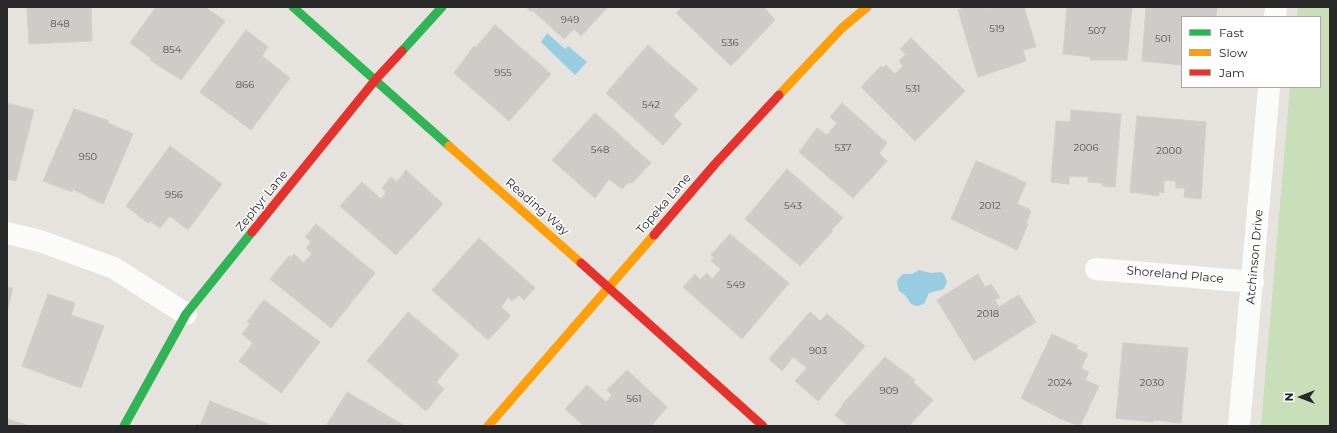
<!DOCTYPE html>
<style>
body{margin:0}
#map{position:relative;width:1337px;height:433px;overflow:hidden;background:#e6e3de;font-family:Montserrat,sans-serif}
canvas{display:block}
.frame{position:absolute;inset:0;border:8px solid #282828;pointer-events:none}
.legend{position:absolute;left:1181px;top:16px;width:140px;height:72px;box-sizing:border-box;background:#fff;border:1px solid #a9a9a9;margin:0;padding:5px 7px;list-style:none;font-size:12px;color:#282828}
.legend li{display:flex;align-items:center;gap:8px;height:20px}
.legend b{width:20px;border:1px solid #a9a9a9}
.north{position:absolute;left:1281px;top:377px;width:40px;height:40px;-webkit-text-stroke:3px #fff;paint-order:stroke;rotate:270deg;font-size:11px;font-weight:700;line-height:16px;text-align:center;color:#282828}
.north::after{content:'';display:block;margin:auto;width:14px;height:18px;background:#282828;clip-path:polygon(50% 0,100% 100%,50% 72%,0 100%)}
</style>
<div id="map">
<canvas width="1337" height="433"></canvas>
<div class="frame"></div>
<ul class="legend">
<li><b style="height:5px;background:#30b455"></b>Fast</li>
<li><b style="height:5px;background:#ff9f0a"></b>Slow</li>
<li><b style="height:5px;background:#e5322d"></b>Jam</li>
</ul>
<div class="north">N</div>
</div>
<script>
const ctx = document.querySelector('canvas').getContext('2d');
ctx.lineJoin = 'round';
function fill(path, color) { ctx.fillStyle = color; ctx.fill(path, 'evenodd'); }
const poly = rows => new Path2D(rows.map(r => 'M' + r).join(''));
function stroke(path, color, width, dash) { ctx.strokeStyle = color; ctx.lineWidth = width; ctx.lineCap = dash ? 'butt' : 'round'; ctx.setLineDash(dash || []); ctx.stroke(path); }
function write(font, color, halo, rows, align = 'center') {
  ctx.font = font + ' Montserrat,sans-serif'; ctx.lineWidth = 3; ctx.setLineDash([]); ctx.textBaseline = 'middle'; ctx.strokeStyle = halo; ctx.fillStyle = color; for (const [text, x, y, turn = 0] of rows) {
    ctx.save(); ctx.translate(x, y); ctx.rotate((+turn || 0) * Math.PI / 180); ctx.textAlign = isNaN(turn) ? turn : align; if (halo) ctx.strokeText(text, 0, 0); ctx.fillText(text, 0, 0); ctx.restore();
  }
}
fill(poly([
 [1298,7,1330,7,1330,426,1261,426,1290,87,1320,87,1320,17,1297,17]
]), '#c8dfba');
fill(poly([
 [547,33,565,49,568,46,587,62,575,75,541,42],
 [919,270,931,273,941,272,944,274,947,282,944,289,929,293,924,304,917,306,911,304,905,295,899,291,897,283,898,279,903,274,912,274]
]), '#98cce1');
const building = poly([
 [27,7,91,7,92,41,29,44,27,7],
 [156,7,205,7,225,21,181,80,150,60,151,58,130,43,156,7],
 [526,7,608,7,581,36,574,29,564,39,532,10,531,12,526,7],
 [682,7,764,7,775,20,731,66,676,13,682,7],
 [967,7,988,7,988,9,996,7,1024,7,1036,47,1023,50,1026,61,978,77,958,10,967,7],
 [1067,7,1132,7,1127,60,1090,60,1091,57,1063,54,1067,7],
 [1146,7,1217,7,1216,17,1182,17,1182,65,1142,61,1146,7],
 [495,25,551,74,509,121,454,73,474,46,475,48,495,25],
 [246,30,268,47,262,56,290,78,251,130,200,92,246,30],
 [911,38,965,91,915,141,861,87,881,66,883,68,886,65,895,74,903,66,899,61,906,54,900,49,911,38],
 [648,45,698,89,673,116,682,124,663,145,606,93,648,45],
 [7,103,34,110,16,181,7,179,7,103],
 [842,103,887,143,879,153,887,161,853,198,799,152,817,128,827,135,837,123,830,117,842,103],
 [74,109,109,121,108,123,133,134,103,204,74,190,76,183,72,192,43,181,74,109],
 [1071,110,1121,114,1115,187,1103,186,1103,183,1088,182,1088,177,1069,176,1069,184,1051,182,1056,121,1070,122,1071,110],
 [595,113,651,163,632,183,629,182,622,189,609,179,595,198,552,160,595,113],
 [1137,116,1206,122,1201,199,1184,197,1185,188,1176,188,1176,181,1164,180,1164,193,1159,192,1159,196,1130,192,1137,116],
 [170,146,222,184,188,230,170,216,160,228,150,221,148,223,126,206,170,146],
 [976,161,1017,178,1017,179,1026,183,1017,204,1029,209,1031,212,1026,223,1028,224,1017,250,951,219,976,161],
 [787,169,843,218,831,230,833,231,800,266,745,219,787,169],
 [406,170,443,204,396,255,340,206,362,182,381,199,386,192,382,188,391,177,397,182,406,170],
 [316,224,375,273,331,328,270,279,289,256,291,258,294,254,304,263,312,253,306,249,311,241,305,237,316,224],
 [730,234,789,283,742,339,683,287,695,274,700,280,707,273,712,279,721,269,711,261,714,258,711,255,730,234],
 [479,238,535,288,524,300,519,295,512,301,508,297,501,307,510,315,508,319,488,340,432,290,479,238],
 [978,274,985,287,991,284,1000,297,995,300,999,307,1019,295,1036,322,974,361,937,300,978,274],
 [7,287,13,288,7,313,7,287],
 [48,294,75,303,71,315,104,326,81,388,22,366,48,294],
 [264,300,320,342,281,393,239,361,253,343,242,334,250,324,247,322,264,300],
 [408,312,459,355,436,382,444,389,426,411,367,361,408,312],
 [810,312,820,321,827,314,865,346,818,401,795,381,807,368,793,357,782,371,769,359,810,312],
 [1052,334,1078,346,1076,349,1088,354,1081,368,1089,372,1085,380,1099,386,1080,426,1059,418,1021,398,1052,334],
 [1123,343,1188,348,1181,423,1154,420,1153,422,1116,418,1123,343],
 [885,357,915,380,913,382,933,400,909,426,848,426,835,415,842,407,841,406,885,357],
 [627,370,667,407,651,426,584,426,565,409,587,385,606,402,612,395,607,390,627,370],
 [347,392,405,426,326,426,347,392],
 [210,401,268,424,268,426,196,426,197,424,200,426,210,401],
 [7,419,30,426,7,426,7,419]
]);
fill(building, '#cecbc8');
stroke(building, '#d1ceca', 1);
stroke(poly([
 [1275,17,1276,7],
 [7,233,40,241,114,268,186,314],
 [1096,269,1253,282],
 [1239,426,1269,87]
]), '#fbfbfa', 22);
stroke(poly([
 [293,7,449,146],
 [402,51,442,7],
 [124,426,186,314,252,232]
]), '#30b455', 9);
stroke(poly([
 [779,95,842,28,867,7],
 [449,146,581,263],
 [488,426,654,235]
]), '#ff9f0a', 9);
stroke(poly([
 [252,232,376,79,402,51],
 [654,235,715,164,779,95],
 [581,263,763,426]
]), '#e5322d', 9);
write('10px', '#525251', null, [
 ["949",570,20],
 ["848",60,24],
 ["519",997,29],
 ["507",1097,31],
 ["501",1163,39],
 ["536",730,43],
 ["854",172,50],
 ["955",503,73],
 ["866",245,85],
 ["531",913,89],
 ["542",651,105],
 ["537",843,148],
 ["2006",1086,148],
 ["548",600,150],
 ["2000",1169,151],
 ["950",88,157],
 ["956",174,195],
 ["543",793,206],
 ["2012",990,206],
 ["549",736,285],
 ["2018",988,314],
 ["903",818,351],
 ["2024",1060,383],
 ["2030",1152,383],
 ["909",889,391],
 ["561",634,399]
]);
write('12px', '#282828', '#fff', [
 ["Zephyr Lane",262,201,-51],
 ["Topeka Lane",664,204,-49],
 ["Reading Way",537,207,41],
 ["Atchinson Drive",1255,257,-85],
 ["Shoreland Place",1175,275,5]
]);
</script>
